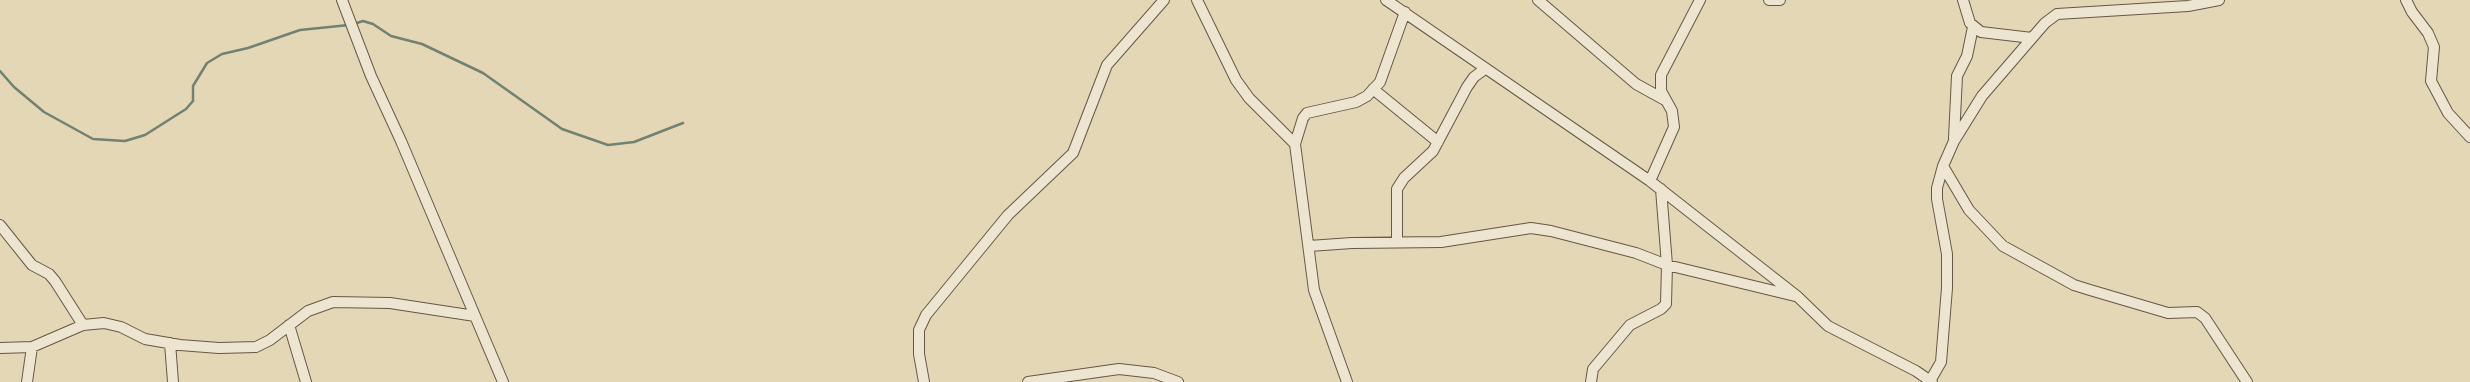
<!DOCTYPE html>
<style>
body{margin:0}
canvas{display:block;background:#e4d7b6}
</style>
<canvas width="2470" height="382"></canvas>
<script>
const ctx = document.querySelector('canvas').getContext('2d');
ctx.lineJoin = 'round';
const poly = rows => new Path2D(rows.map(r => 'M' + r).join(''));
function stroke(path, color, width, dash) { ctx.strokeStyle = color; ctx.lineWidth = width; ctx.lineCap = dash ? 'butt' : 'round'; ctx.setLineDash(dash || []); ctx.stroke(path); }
stroke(poly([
 [354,24,363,21,373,24,391,36,422,44,483,73,562,129,608,145,634,142,683,123],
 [0,71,14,87,44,112,93,139,125,141,145,135,186,109,193,101,193,86,207,63,222,54,248,48,300,30,349,25]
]), '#718273', 2.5);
const street = poly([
 [342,0,371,76,401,141,503,382],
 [1197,0,1236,80,1249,98,1295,144],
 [1386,0,1650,181,1798,297,1828,326,1916,371,1932,382],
 [1538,0,1636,84,1665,100],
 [1769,0,1780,0],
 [1963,0,1970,23,1981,32,2032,38],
 [2406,0,2412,12,2428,33,2434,47,2431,81,2448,113,2470,137],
 [1373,89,1438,142],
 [1954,138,1957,76,1967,56,1973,27],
 [1943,166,1969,210,2003,246,2074,285,2090,290,2168,313,2197,312,2205,318,2247,382],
 [1650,181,1674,127,1672,111,1661,91,1661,75,1700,0],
 [0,225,32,265,49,274,55,281,83,325],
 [1397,242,1397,189,1404,178,1433,151,1467,87,1474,77,1485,69],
 [1309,246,1352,243,1441,242,1531,228,1551,231,1636,253,1667,265,1795,296],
 [289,325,306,382],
 [170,343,173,382],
 [0,348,32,347,83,325,104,323,121,327,145,339,180,345,219,348,256,347,270,340,308,311,333,302,390,303,475,316],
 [1930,381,1941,362,1947,288,1947,254,1937,199,1937,188,1943,166,1954,141,1982,96,2045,23,2057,14,2188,6,2219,0],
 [27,382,32,347],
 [924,382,919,354,919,330,926,315,1008,215,1073,153,1107,65,1164,0],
 [1028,382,1119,369,1154,373,1178,382],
 [1347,382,1314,290,1295,144,1303,118,1307,113,1356,102,1367,96,1380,82,1405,12],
 [1591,382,1593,369,1630,325,1661,309,1666,304,1667,265,1661,189]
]);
stroke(street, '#655844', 12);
stroke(street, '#ede5d0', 10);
</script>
